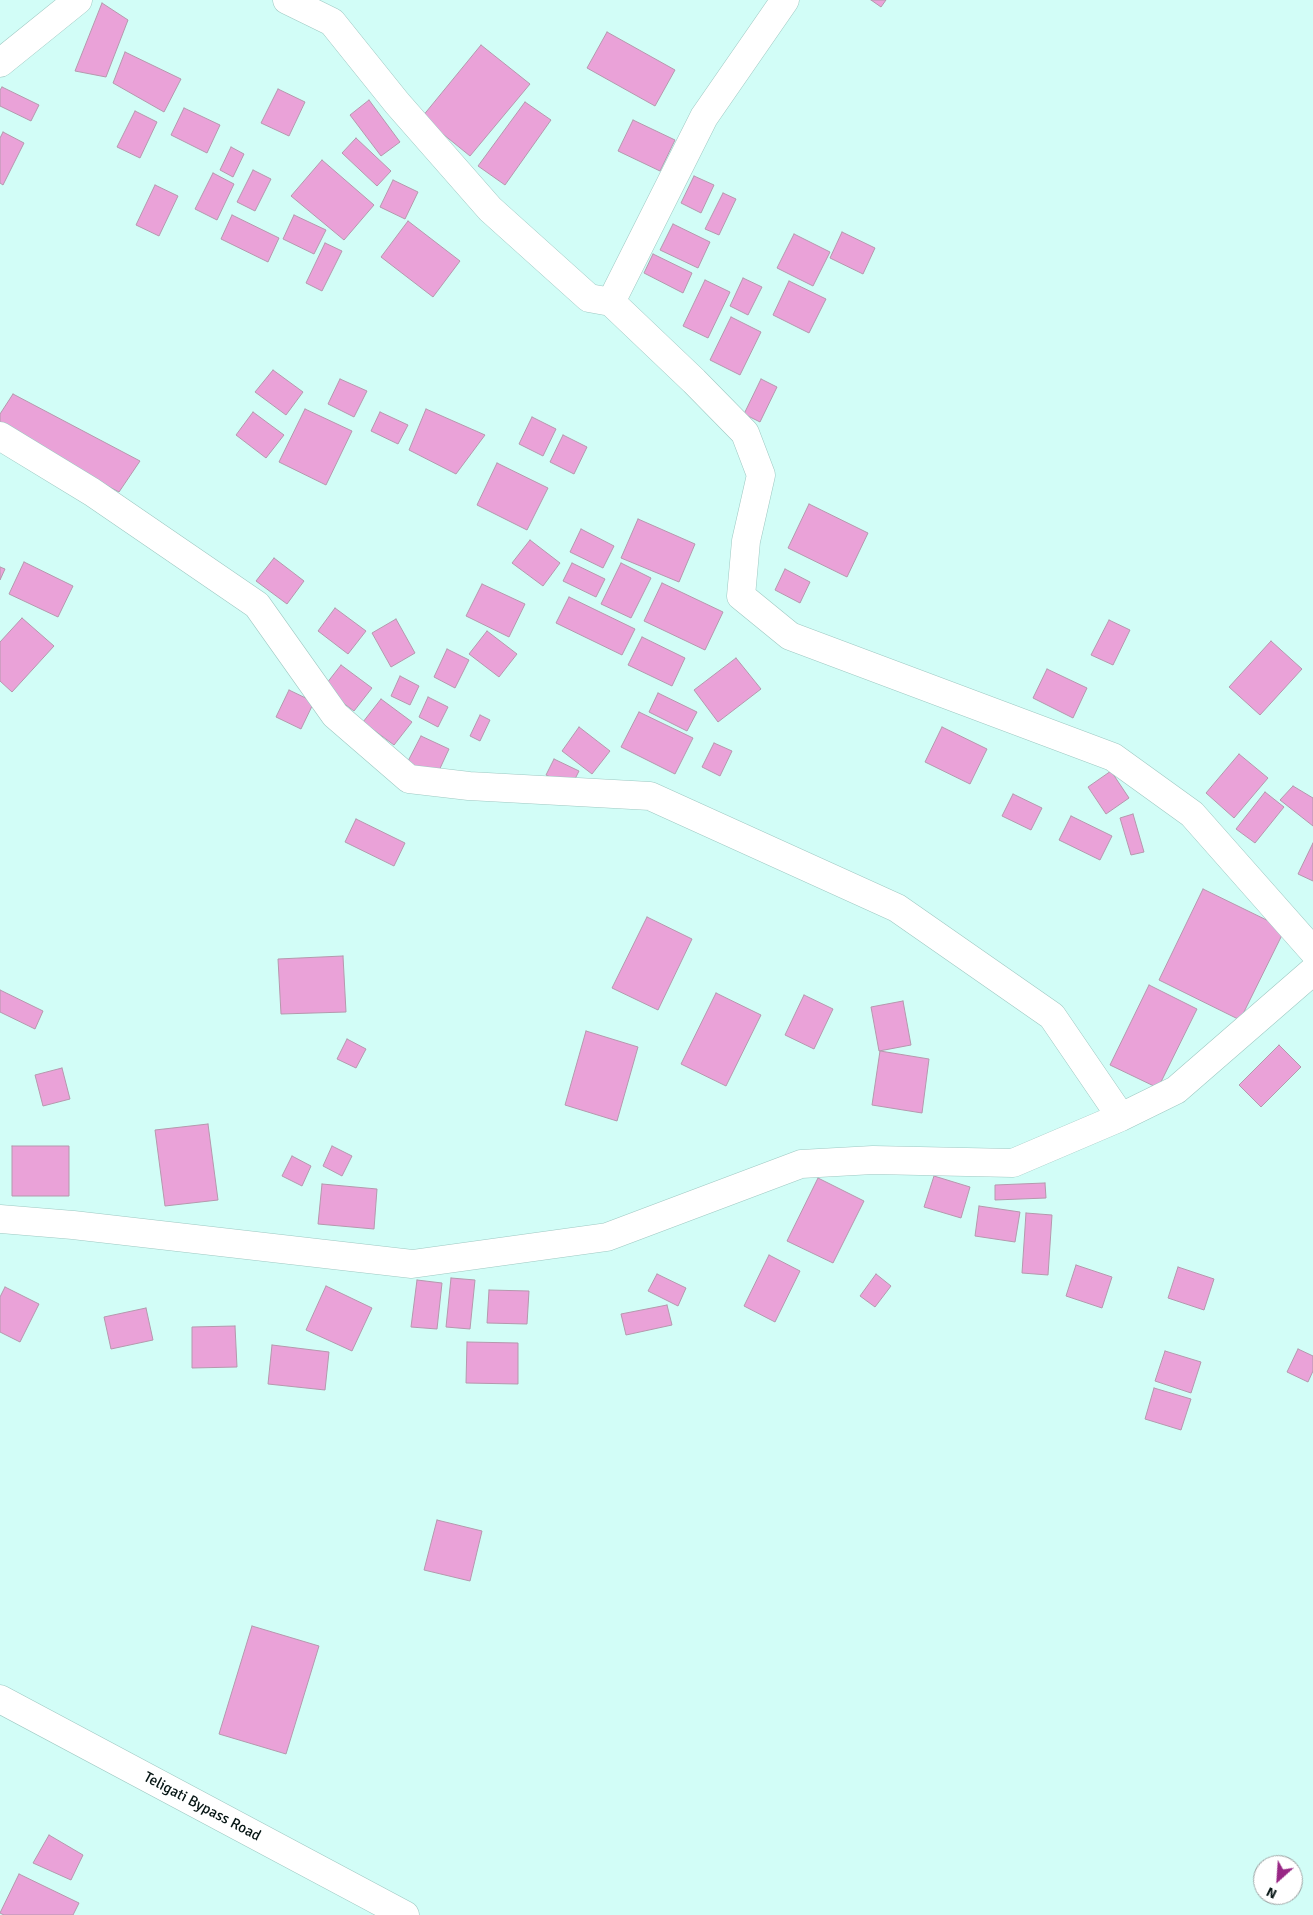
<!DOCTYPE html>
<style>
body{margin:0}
#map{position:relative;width:1313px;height:1915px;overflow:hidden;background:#d2fdf7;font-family:Signika,sans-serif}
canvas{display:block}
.north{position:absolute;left:1253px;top:1855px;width:50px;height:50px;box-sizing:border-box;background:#fff;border:1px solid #9ba1a1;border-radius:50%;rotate:206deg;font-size:14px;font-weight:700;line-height:20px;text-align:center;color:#051413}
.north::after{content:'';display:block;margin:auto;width:18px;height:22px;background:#982785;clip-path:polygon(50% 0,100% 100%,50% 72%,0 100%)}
</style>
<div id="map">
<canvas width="1313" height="1915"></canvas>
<div class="north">N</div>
</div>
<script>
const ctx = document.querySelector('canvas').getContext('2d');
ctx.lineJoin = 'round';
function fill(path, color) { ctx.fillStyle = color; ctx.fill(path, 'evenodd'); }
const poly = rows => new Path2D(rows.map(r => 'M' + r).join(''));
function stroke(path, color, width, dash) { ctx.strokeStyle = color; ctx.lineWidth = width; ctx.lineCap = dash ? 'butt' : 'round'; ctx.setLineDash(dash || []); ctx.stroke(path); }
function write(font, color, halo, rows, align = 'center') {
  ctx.font = font + ' Signika,sans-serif'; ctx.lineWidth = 4; ctx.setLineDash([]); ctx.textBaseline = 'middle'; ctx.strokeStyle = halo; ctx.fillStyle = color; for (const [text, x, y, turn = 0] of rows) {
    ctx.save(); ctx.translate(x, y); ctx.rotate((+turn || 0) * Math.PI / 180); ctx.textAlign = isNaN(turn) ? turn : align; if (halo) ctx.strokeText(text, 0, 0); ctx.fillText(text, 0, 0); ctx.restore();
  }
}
const building = poly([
 [871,0,886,0,881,7,871,0],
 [102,3,128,20,106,77,75,71,102,3],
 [607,32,675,70,655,106,587,68,607,32],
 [481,45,530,84,470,156,422,117,481,45],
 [125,52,181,79,164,112,113,83,125,52],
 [2,87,39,105,31,121,0,106,0,90,2,87],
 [278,89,305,102,289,136,261,123,278,89],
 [369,100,400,142,381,156,350,115,369,100],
 [525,102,551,120,505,185,478,166,525,102],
 [184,108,220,125,207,153,171,135,184,108],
 [135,111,157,122,140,158,117,147,135,111],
 [633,120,675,140,660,171,618,151,633,120],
 [3,132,24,143,3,185,0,183,0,138,3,132],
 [356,138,391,171,377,186,342,153,356,138],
 [231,147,244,154,233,177,220,170,231,147],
 [322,160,374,205,344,240,291,196,322,160],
 [253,170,271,179,255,211,237,202,253,170],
 [213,173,234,184,217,220,195,209,213,173],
 [694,176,714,185,701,213,681,203,694,176],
 [393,180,418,192,405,219,380,207,393,180],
 [155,185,178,196,159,236,136,225,155,185],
 [723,193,736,199,719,235,705,229,723,193],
 [232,215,279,238,268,262,221,239,232,215],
 [294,215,326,230,314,254,283,239,294,215],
 [408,221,460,261,433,297,381,257,408,221],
 [673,224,710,242,698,268,660,250,673,224],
 [842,232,875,248,863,274,830,258,842,232],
 [794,234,830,252,813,286,777,268,794,234],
 [325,243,342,251,322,291,306,283,325,243],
 [653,254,692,273,683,293,644,273,653,254],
 [743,278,762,287,748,315,730,306,743,278],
 [705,280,730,292,708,338,683,326,705,280],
 [789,281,826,299,809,333,773,315,789,281],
 [731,317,761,332,740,375,710,360,731,317],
 [273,370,303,392,286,415,255,392,273,370],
 [340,379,367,391,354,417,328,404,340,379],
 [761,379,777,387,760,422,744,414,761,379],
 [13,394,140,461,119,492,0,428,0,414,13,394],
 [305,409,352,431,326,485,279,462,305,409],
 [426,409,485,435,456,474,409,450,426,409],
 [253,412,284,435,266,458,236,435,253,412],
 [380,412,408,425,398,444,371,431,380,412],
 [532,417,556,429,543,456,519,444,532,417],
 [563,435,587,447,574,474,550,462,563,435],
 [497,463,548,488,527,530,477,505,497,463],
 [809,504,868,533,847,577,788,548,809,504],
 [638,519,695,544,679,582,621,558,638,519],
 [581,529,614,546,603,568,570,552,581,529],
 [530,540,560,563,543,586,512,563,530,540],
 [274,558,304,581,287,604,256,581,274,558],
 [24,562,73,586,58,617,9,594,24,562],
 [572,563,605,579,596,597,563,581,572,563],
 [621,563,651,578,631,618,601,604,621,563],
 [0,567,5,569,0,580,0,567],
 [785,569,810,582,800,603,775,590,785,569],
 [662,583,723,612,705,650,644,621,662,583],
 [482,584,525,604,509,637,466,616,482,584],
 [569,597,635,629,622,655,556,623,569,597],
 [335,608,366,631,348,654,318,631,335,608],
 [22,618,54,646,12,692,0,681,0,642,22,618],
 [396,619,415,653,391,667,372,633,396,619],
 [1109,620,1130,630,1113,665,1091,655,1109,620],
 [487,631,517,654,499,677,469,654,487,631],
 [642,637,685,658,672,686,628,665,642,637],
 [1271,641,1302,669,1260,715,1229,687,1271,641],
 [447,649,469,660,455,688,434,677,447,649],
 [736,658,761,689,718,722,694,690,736,658],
 [341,665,372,688,354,711,323,688,341,665],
 [1047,669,1087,688,1073,718,1033,698,1047,669],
 [400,676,419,686,410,705,391,696,400,676],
 [289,690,314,702,301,729,276,717,289,690],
 [658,693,697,712,687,731,649,712,658,693],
 [428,697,448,707,438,727,419,717,428,697],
 [381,699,412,722,394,745,363,722,381,699],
 [639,712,693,738,675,774,621,747,639,712],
 [480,715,490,720,480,741,470,736,480,715],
 [579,727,610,751,592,774,562,751,579,727],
 [942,727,987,749,970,784,925,762,942,727],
 [421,736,449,749,436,777,407,763,421,736],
 [714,743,732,751,720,776,702,767,714,743],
 [1239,754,1268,778,1234,818,1206,793,1239,754],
 [554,759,579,771,571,787,546,775,554,759],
 [1111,771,1129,798,1106,814,1088,787,1111,771],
 [1293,786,1313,798,1313,826,1280,800,1293,786],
 [1265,792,1284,807,1255,843,1236,829,1265,792],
 [1013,794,1042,808,1031,830,1002,816,1013,794],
 [1133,814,1144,852,1131,855,1120,818,1133,814],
 [1071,816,1112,836,1100,860,1059,840,1071,816],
 [356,819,405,843,394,866,345,842,356,819],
 [1313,843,1313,881,1298,874,1313,843],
 [1203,889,1285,929,1240,1020,1159,980,1203,889],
 [647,917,692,939,658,1010,612,988,647,917],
 [343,956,346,1012,281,1014,278,959,343,956],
 [1149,985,1197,1009,1158,1088,1110,1065,1149,985],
 [0,990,43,1011,35,1029,0,1012,0,990],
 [716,993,761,1015,726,1086,681,1064,716,993],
 [804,995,833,1009,814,1049,785,1035,804,995],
 [903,1001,911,1045,879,1051,871,1007,903,1001],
 [586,1031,638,1047,617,1121,565,1105,586,1031],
 [347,1039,366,1049,356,1068,337,1059,347,1039],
 [1279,1045,1301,1067,1261,1107,1239,1085,1279,1045],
 [880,1051,929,1059,922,1113,872,1105,880,1051],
 [62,1068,70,1099,43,1106,35,1075,62,1068],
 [208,1124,218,1200,165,1206,155,1130,208,1124],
 [12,1146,69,1146,69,1196,12,1196,12,1146],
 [332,1146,352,1156,342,1176,323,1166,332,1146],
 [292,1156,311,1166,302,1186,282,1176,292,1156],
 [934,1176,970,1187,961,1218,924,1207,934,1176],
 [818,1178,864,1201,833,1263,787,1241,818,1178],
 [1045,1183,1046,1198,995,1200,995,1185,1045,1183],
 [322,1184,377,1189,374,1229,318,1224,322,1184],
 [979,1206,1020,1212,1015,1242,975,1236,979,1206],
 [1026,1213,1052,1215,1048,1275,1022,1273,1026,1213],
 [769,1255,800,1271,775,1322,744,1306,769,1255],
 [1076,1265,1112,1277,1102,1308,1066,1296,1076,1265],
 [1178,1267,1214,1279,1204,1310,1168,1298,1178,1267],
 [657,1274,686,1288,678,1306,648,1291,657,1274],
 [876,1274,891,1286,875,1307,860,1296,876,1274],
 [451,1278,475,1280,470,1329,446,1327,451,1278],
 [417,1280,442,1283,437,1329,411,1327,417,1280],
 [326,1286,372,1308,352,1351,306,1330,326,1286],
 [5,1287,39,1304,20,1342,0,1332,0,1297,5,1287],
 [489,1290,529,1291,527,1324,487,1323,489,1290],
 [667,1305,672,1325,626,1335,621,1314,667,1305],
 [146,1308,153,1340,111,1349,104,1317,146,1308],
 [235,1326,237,1367,192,1368,192,1327,235,1326],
 [467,1342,518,1343,518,1384,466,1383,467,1342],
 [272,1345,329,1352,325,1390,268,1384,272,1345],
 [1298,1349,1313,1356,1313,1371,1308,1382,1287,1372,1298,1349],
 [1165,1351,1201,1362,1191,1393,1155,1381,1165,1351],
 [1154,1388,1191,1399,1181,1430,1145,1419,1154,1388],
 [437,1520,482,1531,470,1581,424,1570,437,1520],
 [252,1626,319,1646,286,1754,219,1734,252,1626],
 [49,1835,83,1855,71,1880,33,1863,49,1835],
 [19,1874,79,1903,73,1915,4,1915,0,1913,19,1874]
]);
fill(building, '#eaa2d8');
stroke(building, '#b598ad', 1);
const street = poly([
 [287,0,332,22,397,103,490,209,589,298,611,302,704,117,785,0],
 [0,63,78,0],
 [611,302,694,381,745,433,761,475,746,541,741,596,790,636,1113,757,1192,814,1313,951],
 [0,436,92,492,257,605,335,715,409,779,469,786,650,796,897,908,1052,1016,1121,1117],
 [0,1219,73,1225,412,1264,607,1237,801,1164,873,1160,1013,1163,1121,1117,1176,1090,1313,971]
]);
const secondary = poly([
 [0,1699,405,1915]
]);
stroke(street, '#9ec8c2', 29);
stroke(secondary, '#9ec8c2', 29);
stroke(street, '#fff', 28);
stroke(secondary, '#fff', 28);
write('15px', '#051413', '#fff', [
 ["Teligati Bypass Road",202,1807,28]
]);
</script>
